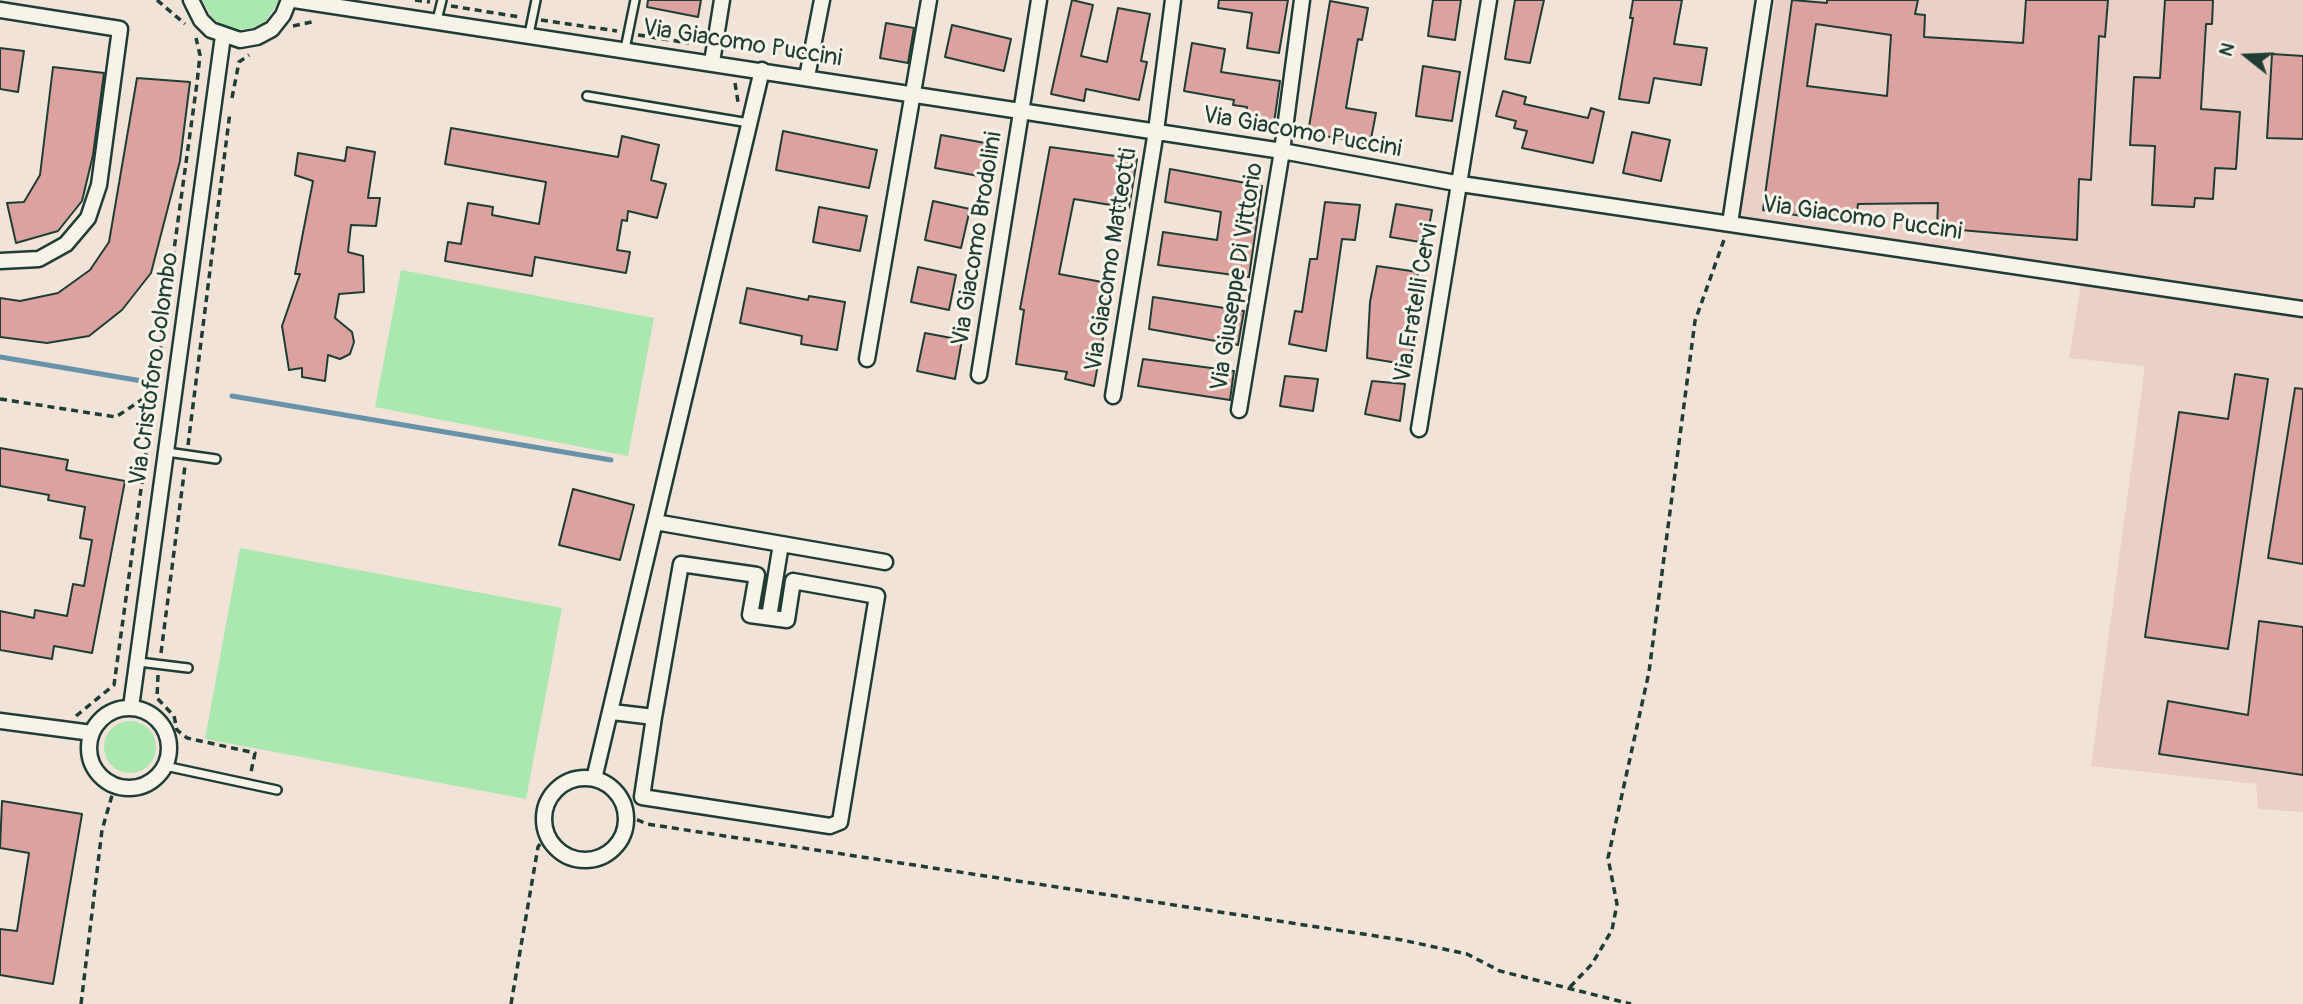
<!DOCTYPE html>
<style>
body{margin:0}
#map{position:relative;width:2303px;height:1004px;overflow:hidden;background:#f2e3d9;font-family:Pangolin,sans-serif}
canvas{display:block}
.north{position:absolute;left:2212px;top:21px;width:70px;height:70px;-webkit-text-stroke:5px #f7f3e8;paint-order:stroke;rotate:288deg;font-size:19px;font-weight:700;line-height:28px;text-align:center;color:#1f3d34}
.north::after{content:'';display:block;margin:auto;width:24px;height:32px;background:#1f3d34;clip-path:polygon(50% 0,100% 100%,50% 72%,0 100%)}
</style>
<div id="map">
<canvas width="2303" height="1004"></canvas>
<div class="north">N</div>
</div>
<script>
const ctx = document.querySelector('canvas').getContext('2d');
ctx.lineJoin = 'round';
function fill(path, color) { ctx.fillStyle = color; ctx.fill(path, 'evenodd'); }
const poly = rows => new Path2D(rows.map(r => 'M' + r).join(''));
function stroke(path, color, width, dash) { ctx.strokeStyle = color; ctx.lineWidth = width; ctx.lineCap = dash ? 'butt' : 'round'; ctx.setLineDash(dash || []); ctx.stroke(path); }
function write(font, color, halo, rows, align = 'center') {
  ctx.font = font + ' Pangolin,sans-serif'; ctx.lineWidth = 6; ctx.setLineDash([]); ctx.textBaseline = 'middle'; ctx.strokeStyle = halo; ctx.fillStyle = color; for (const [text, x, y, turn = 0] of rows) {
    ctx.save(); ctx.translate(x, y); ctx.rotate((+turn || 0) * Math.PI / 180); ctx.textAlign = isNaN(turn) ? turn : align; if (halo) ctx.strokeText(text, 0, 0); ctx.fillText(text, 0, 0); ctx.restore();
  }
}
fill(poly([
 [1775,0,2303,0,2303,812,2258,809,2256,784,2091,766,2145,366,2069,358,2081,284,1738,228]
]), '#ebd0c8');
fill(poly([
 [202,0,280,0,265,22,252,28,238,30,224,26,212,18],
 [401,270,654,318,628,456,375,407],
 [240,548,562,608,526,799,205,739],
 '104 747a26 26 0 1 1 52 0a26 26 0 1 1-52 0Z'
]), '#abe8af');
stroke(poly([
 [0,357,148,382],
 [232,396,611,460]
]), '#6792a8', 5);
const building = poly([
 [648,0,701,0,698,17,647,7,648,0],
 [1072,0,1093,5,1081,56,1107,62,1118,8,1150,14,1141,61,1147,62,1139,100,1086,89,1084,101,1051,94,1072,0],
 [1219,0,1288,0,1279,53,1247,48,1252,13,1218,8,1219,0],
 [1433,0,1461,0,1455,40,1428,36,1433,0],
 [1515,0,1544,0,1530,63,1505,59,1515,0],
 [1633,0,1682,0,1674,44,1707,48,1701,85,1654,78,1649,103,1619,99,1633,18,1630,18,1633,0],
 [1792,0,1827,3,1827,0,1918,0,1915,14,1925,15,1924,37,2023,43,2026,0,2108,0,2105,37,2099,36,2091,180,2079,179,2077,240,1937,228,1938,203,1858,204,1855,224,1763,210,1792,0],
 [1816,24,1891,35,1887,96,1807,86,1816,24],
 [2165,0,2213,0,2212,24,2206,24,2201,109,2240,112,2236,169,2215,168,2213,199,2195,198,2194,207,2152,205,2155,146,2130,145,2134,77,2160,78,2165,0],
 [1330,1,1368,8,1362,40,1358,39,1346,108,1376,113,1370,144,1308,133,1330,1],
 [886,23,914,28,908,63,880,58,886,23],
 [952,25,1011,39,1004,71,945,57,952,25],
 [1192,43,1225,49,1221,72,1280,81,1274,123,1245,119,1247,107,1233,105,1234,100,1184,91,1192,43],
 [0,48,24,51,18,92,0,89,0,48],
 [2272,54,2303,56,2303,139,2267,138,2272,54],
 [1423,66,1460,72,1452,121,1416,116,1423,66],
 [53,67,104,73,93,155,82,201,58,231,16,243,7,203,24,202,40,175,53,67],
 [137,78,190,82,180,161,151,273,122,310,89,336,47,343,0,337,0,298,20,301,58,293,90,270,109,242,137,78],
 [1503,91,1526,97,1524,104,1588,118,1591,108,1604,112,1593,163,1522,148,1527,131,1514,128,1516,121,1496,116,1503,91],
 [451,128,618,157,622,136,659,145,651,180,666,184,657,218,628,211,627,221,622,220,617,250,630,252,626,273,535,257,532,276,445,261,448,242,461,244,468,203,493,207,492,215,539,224,546,182,445,164,451,128],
 [783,131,877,150,869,188,776,170,783,131],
 [1632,132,1670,140,1661,181,1623,173,1632,132],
 [941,135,991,144,984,177,935,168,941,135],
 [347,147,375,152,368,198,380,198,376,226,351,225,348,252,363,256,364,292,339,294,335,318,352,332,354,342,350,354,340,359,328,355,325,381,302,377,302,368,289,370,282,326,300,274,295,274,313,181,295,175,298,153,345,161,347,147],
 [1050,147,1137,159,1129,208,1074,199,1059,274,1113,284,1094,386,1065,379,1067,372,1016,364,1024,310,1020,309,1050,147],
 [1170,169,1262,186,1249,277,1158,265,1163,232,1217,240,1221,212,1165,202,1170,169],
 [933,201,970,209,961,248,925,240,933,201],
 [1325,202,1360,205,1355,240,1342,239,1326,351,1289,344,1295,311,1302,312,1310,259,1317,259,1325,202],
 [1396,204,1432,210,1426,243,1390,237,1396,204],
 [819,207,867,216,860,251,813,242,819,207],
 [1377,266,1418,272,1410,331,1415,332,1410,365,1367,358,1370,302,1377,266],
 [918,267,956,275,949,310,911,302,918,267],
 [747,288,808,300,809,296,845,302,837,350,801,344,802,336,740,323,747,288],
 [1153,297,1244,311,1238,345,1149,329,1153,297],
 [925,333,962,340,955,379,917,371,925,333],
 [1143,359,1234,371,1230,400,1138,386,1143,359],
 [2235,374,2268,379,2228,649,2145,637,2179,412,2228,419,2235,374],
 [1285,376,1318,379,1313,411,1280,406,1285,376],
 [1372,381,1405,384,1400,421,1365,414,1372,381],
 [2295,388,2303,389,2303,564,2268,558,2295,388],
 [0,448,68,460,66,470,125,481,92,653,54,646,52,659,0,650,0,611,34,618,35,610,67,616,73,584,84,586,92,540,80,538,85,507,48,500,49,495,0,486,0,448],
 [573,489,634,505,620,560,559,545,573,489],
 [2259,621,2303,627,2303,775,2159,754,2168,701,2248,715,2259,621],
 [2,801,82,814,53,984,0,975,0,929,17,931,29,853,0,848,2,801]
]);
fill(building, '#dca29f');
stroke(building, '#1f3d34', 2);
const lane = poly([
 [437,20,442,0],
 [529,34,536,0],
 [625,49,635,0],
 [587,96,749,123],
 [167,452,216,459],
 [139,662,188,668],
 [165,766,277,790]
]);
const street = poly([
 [191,0,201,20,211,30,240,40,257,37,272,29,283,15,289,0],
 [294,0,1282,151,1461,184,2303,309],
 [0,10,120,29,99,185,88,218,66,244,39,259,0,261],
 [712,62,722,0],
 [807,77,822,0],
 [1730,223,1764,0],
 [867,359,929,0],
 [979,375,1039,0],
 [1113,396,1156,131,1173,0],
 [1239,410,1282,151,1302,0],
 [1419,429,1489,0],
 [655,522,885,562],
 [769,617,781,544],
 [131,707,223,36],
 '89 748a40 40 0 1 1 80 0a40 40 0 1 1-80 0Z',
 [612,712,654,717,642,797,830,826,840,822,877,596,793,581,787,620,750,615,757,575,681,564,654,717],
 [0,721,92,733],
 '544 819a41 41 0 1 1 82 0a41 41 0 1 1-82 0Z',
 [594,779,762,70]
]);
stroke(lane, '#1f3d34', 12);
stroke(street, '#1f3d34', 19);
stroke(poly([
 [157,0,185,24],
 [415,0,430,2],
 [451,6,520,17],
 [541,20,617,31],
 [293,26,316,21],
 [638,35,689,43],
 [735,83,738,102],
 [232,98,239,62,249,55],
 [0,399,116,417,143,399,152,399],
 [188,445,230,112],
 [161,653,185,466],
 [158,675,157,698,174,716,177,730,187,738,255,753,251,772],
 [76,716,114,685,197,83,200,55,196,38],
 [626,815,647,824,1402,940,1467,954,1500,971,1631,1004],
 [1570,987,1592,964,1612,930,1617,904,1608,858,1649,672,1695,321,1725,237],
 [81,1004,102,830,115,785],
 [511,1004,538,847,546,835]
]), '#1f3d34', 3.5, [7, 5]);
stroke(lane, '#f7f3e8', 7);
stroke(street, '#f7f3e8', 14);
write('24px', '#1f3d34', '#f7f3e8', [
 ["Via Giacomo Puccini",742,44,9],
 ["Via Giacomo Puccini",1302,133,10],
 ["Via Giacomo Puccini",1862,219,8],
 ["Via Giacomo Brodolini",978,239,-81],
 ["Via Giacomo Matteotti",1112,260,-81],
 ["Via Giuseppe Di Vittorio",1238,277,-81],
 ["Via Fratelli Cervi",1417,303,-80],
 ["Via Cristoforo Colombo",155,369,-82]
]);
</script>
